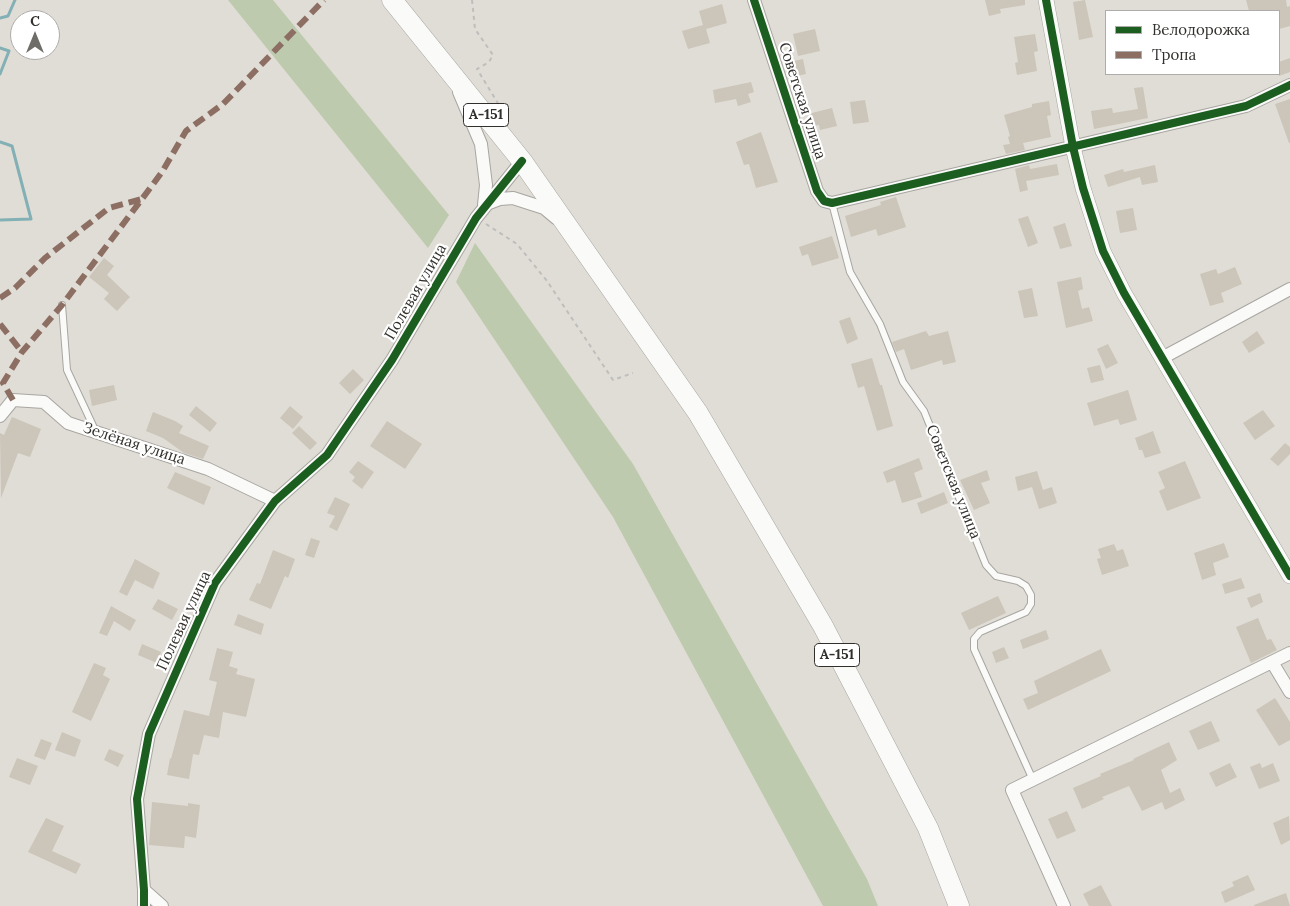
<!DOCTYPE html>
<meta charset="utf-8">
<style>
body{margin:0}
#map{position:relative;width:1290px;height:906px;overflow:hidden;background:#e0ddd6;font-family:Lora,serif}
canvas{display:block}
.legend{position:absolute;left:1105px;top:10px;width:175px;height:65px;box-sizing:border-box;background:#fff;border:1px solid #adacab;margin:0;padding:6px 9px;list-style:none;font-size:15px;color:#32302c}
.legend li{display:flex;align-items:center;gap:10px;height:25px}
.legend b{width:25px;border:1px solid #adacab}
.north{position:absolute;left:10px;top:10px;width:50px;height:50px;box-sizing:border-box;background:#fff;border:1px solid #adacab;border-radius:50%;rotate:0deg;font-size:14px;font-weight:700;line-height:20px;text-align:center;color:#32302c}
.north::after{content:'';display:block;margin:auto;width:18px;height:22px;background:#6f6d68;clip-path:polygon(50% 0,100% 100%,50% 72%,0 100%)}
</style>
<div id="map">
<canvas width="1290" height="906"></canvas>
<ul class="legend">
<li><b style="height:6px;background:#1b5e20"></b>Велодорожка</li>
<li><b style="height:6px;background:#8d6e63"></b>Тропа</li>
</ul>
<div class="north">С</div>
</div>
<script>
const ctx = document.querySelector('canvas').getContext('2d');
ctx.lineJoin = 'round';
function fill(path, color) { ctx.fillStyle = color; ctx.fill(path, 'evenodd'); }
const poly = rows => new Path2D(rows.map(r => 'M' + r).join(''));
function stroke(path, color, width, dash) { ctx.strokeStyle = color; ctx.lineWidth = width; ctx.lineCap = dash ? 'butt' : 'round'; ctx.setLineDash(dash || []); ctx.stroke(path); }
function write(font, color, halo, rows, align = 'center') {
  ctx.font = font + ' Lora,serif'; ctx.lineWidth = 4.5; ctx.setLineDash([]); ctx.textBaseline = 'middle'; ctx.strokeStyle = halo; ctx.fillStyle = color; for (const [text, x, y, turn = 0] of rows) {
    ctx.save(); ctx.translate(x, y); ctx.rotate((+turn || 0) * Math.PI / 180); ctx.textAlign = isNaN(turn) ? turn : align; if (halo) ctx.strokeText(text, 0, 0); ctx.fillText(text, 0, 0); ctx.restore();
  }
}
fill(poly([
 [228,0,273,0,449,215,428,248],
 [475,243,633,464,867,879,878,906,823,906,613,517,456,282]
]), '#bdcaae');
stroke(poly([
 [0,18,8,16,15,0],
 [0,48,9,51,0,74],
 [0,142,12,146,31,219,0,220]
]), '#82b0b5', 3);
fill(poly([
 [985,0,1025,0,1025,5,1000,9,1001,13,989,16],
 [1085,0,1093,37,1079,40,1073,2],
 [1246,0,1286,0,1287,7,1290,6,1290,26,1279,29,1279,11,1249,11],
 [722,4,727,23,706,29,710,43,688,49,682,31,703,25,699,11],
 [815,29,820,51,798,56,793,34],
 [1035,34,1038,51,1034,52,1037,71,1017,75,1015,63,1018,62,1014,37],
 [1290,58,1290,72,1279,76,1279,62],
 [803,59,806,74,788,78,784,63],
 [751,82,754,92,748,94,751,102,738,106,736,99,715,103,713,90],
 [1143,87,1148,118,1094,129,1091,111,1112,108,1113,113,1138,109,1134,88],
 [1290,99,1290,143,1289,143,1275,104],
 [865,100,869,122,853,124,850,102],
 [1049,101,1051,115,1047,116,1051,137,1023,143,1025,150,1006,154,1003,145,1010,144,1008,137,1010,136,1004,115,1032,107,1032,104],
 [832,108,837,126,820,130,819,125,812,126,808,114],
 [761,132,778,182,756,188,749,164,744,165,736,142],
 [1057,164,1059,175,1026,181,1028,190,1020,192,1015,169,1029,165,1030,169],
 [1155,165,1158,182,1142,185,1140,177,1108,187,1104,175,1123,169,1124,172],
 [896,197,906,227,878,236,876,229,851,237,845,216,881,205,880,202],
 [1133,208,1137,230,1120,233,1116,211],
 [1028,216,1038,243,1028,247,1018,219],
 [1065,223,1072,246,1060,249,1053,227],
 [832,236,839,258,812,266,808,254,802,256,799,247],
 [104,258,114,266,107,275,130,297,117,311,104,299,109,293,89,277],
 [1235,267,1242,284,1221,293,1224,302,1210,306,1200,274,1216,269,1218,274],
 [1081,277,1083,289,1078,291,1082,309,1089,307,1093,321,1066,328,1057,282],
 [1032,288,1038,316,1024,318,1018,291],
 [850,317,858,339,847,344,839,321],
 [926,331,929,336,948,331,956,362,943,365,942,360,911,370,904,349,896,352,892,342],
 [1257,331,1265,343,1249,353,1242,342],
 [1108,344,1118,363,1106,369,1097,349],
 [872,358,880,385,882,385,893,426,877,431,864,386,858,388,851,364],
 [1100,365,1104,380,1091,383,1087,368],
 [353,369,364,380,350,394,339,383],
 [114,385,117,400,92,406,89,390],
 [1128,390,1137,420,1120,425,1118,419,1094,426,1087,403],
 [196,406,217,423,210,432,189,415],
 [290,406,303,417,293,429,280,418],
 [1263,410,1275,426,1255,440,1243,423],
 [153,412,175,421,183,426,179,433,209,446,203,459,184,453,163,438,146,431],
 [12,417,41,429,30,457,18,453,1,498,0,433,4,435],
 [387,421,422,444,405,469,370,446],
 [299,426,317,443,310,450,292,433],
 [1153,431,1161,453,1145,458,1142,450,1139,450,1135,438],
 [1285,443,1290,447,1290,454,1278,466,1270,459],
 [919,458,923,469,914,473,922,497,902,503,895,480,887,483,883,472],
 [358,461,374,472,362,489,352,481,355,477,349,472],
 [1185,461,1201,498,1167,511,1159,491,1165,488,1158,472],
 [987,470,990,480,981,483,990,503,974,510,960,480],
 [1037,471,1043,490,1052,487,1057,503,1039,509,1032,487,1018,491,1015,477],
 [175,472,211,487,204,505,167,488],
 [944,492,948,503,921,514,917,503],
 [335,497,350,504,337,531,329,527,335,516,327,513],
 [311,538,320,541,314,558,305,555],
 [1224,543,1229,557,1213,563,1216,575,1202,580,1194,553],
 [1114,544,1117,551,1123,549,1129,566,1102,575,1097,559,1101,558,1098,549],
 [273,550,295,559,288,578,285,576,271,609,249,600,257,583,260,584],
 [135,559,160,573,153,589,135,580,127,596,119,592],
 [1241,578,1245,588,1225,594,1222,584],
 [1260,593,1263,602,1251,608,1247,598],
 [998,596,1006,613,969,630,961,613],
 [158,599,178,609,172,620,152,609],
 [111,606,136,620,130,631,114,621,107,636,99,633],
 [238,614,264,624,261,635,234,625],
 [1258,618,1267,640,1271,639,1277,650,1251,663,1236,627],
 [1046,630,1049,639,1023,649,1020,640],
 [142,644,161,652,157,663,138,655],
 [1004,647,1009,658,996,663,992,652],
 [217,648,233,652,229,666,238,669,236,674,255,679,246,717,223,712,219,738,204,735,199,755,193,754,189,779,167,775,170,758,171,759,184,710,209,716,217,682,209,680],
 [1101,649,1111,671,1028,710,1023,699,1038,693,1034,681],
 [94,663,106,668,103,675,110,679,91,721,72,712],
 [1275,698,1290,722,1290,740,1279,746,1256,710],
 [1211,721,1220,741,1198,750,1189,731],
 [62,732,81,740,75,757,55,750],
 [41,739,52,743,45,760,34,756],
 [1169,742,1177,760,1161,770,1170,793,1180,788,1185,800,1165,810,1162,802,1142,811,1129,786,1102,797,1104,799,1082,809,1073,788,1101,776,1100,774,1134,760,1133,759],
 [109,749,124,755,118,767,104,760],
 [17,758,38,766,30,785,9,777],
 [1230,763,1237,777,1216,787,1209,773],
 [1260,763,1262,768,1273,763,1280,781,1259,789,1250,767],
 [152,802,188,806,188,803,200,805,196,838,185,836,184,848,149,845],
 [1067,811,1076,831,1057,839,1048,819],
 [1289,816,1290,840,1281,845,1273,823],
 [46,818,64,826,52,851,81,864,76,874,28,852],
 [1248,875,1255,890,1225,903,1221,892,1234,886,1232,882],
 [1101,885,1112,906,1089,906,1083,894],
 [1286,893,1290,906,1254,906,1254,905]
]), '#ccc5b9');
const service = poly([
 [832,203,850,272,880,324,903,382,924,411,986,565,996,576,1018,581,1026,586,1031,595,1031,604,1026,612,980,632,974,639,974,649,1033,780],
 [62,305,67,370,95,430]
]);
const minor = poly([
 [754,0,817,191,824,201,832,203,1246,106,1290,85],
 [459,92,481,144,486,185,484,205],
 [487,204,500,199,513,198,544,208,556,218],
 [1162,358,1290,289],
 [0,416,13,400,44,402,68,423,208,469,275,501],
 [1272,662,1290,692],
 [144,890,162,906],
 [144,906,144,890,137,799,149,734,215,583,275,501,327,455,392,360,476,218,522,161],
 [1064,906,1012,790,1290,653]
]);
const tertiary = poly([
 [1046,0,1073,147,1083,188,1103,251,1124,293,1290,576]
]);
const trunk = poly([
 [392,0,522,161,698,413,823,626,928,828,959,906]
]);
stroke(service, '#a8a6a1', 8);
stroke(minor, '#a8a6a1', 14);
stroke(tertiary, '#a8a6a1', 16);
stroke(trunk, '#a8a6a1', 21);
stroke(poly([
 [472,0,475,29,493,55,489,62,477,69,499,105],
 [486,224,517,244,547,281,613,380,633,373]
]), '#bebebc', 2, [4, 4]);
stroke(service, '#fafaf9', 6);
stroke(minor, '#fafaf9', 12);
stroke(tertiary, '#fafaf9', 15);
stroke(trunk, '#fafaf9', 20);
stroke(poly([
 [0,298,15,288,45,258,109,208,142,199],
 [0,324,22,352],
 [13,400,3,383,22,352,62,305,142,199,162,172,186,131,223,104,324,0]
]), '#8d6e63', 6, [12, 6]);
stroke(poly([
 [754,0,817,191,824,201,832,203,1246,106,1290,85],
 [1046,0,1073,147,1083,188,1103,251,1124,293,1290,576],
 [144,906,144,890,137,799,149,734,215,583,275,501,327,455,392,360,476,218,522,161]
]), '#1b5e20', 8);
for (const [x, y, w] of [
 [486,115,45],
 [837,655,45]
]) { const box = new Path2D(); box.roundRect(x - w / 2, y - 11.5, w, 23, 4); ctx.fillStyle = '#fff'; ctx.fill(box); stroke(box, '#32302c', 1); }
write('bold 14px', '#32302c', null, [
 ["А-151",486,115],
 ["А-151",837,655]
]);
write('15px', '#32302c', '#fff', [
 ["Советская улица",802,101,72],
 ["Полевая улица",416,292,-60],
 ["Зелёная улица",134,444,18],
 ["Советская улица",953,482,68],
 ["Полевая улица",184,621,-65]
]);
</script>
